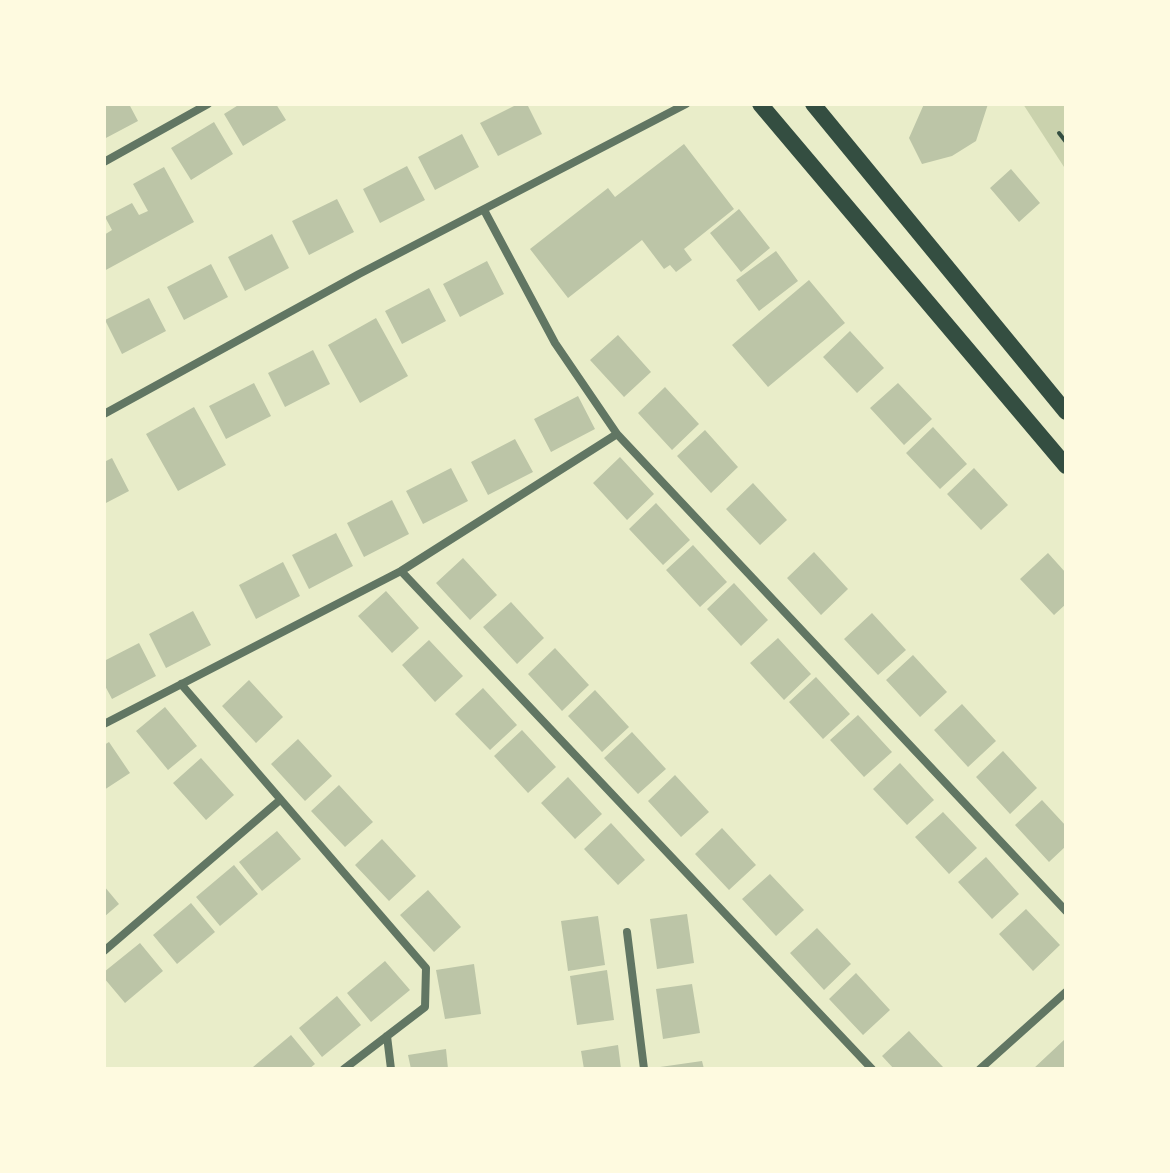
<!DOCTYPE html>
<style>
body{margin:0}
#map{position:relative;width:1170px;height:1173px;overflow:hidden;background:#e9edc9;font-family:"Roboto Condensed",sans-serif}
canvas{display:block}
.frame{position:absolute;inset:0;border:106px solid #fefae0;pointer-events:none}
</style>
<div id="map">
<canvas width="1170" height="1173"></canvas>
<div class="frame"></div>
</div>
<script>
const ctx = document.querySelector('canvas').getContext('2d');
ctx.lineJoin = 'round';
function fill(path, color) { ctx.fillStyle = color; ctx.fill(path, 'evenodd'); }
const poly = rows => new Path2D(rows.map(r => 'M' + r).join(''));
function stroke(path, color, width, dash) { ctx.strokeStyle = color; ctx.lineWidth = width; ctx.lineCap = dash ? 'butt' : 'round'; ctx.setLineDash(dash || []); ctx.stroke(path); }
fill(poly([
 [1023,104,1066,104,1066,170]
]), '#cad2ad');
fill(poly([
 [104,104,129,104,138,121,104,139],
 [240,104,276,104,286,120,243,146,224,114],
 [518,104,527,104,542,134,498,156,480,123],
 [924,104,988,104,976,141,952,156,922,164,909,138],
 [214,122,233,154,191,180,171,148],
 [462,134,479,167,435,190,418,157],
 [684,144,734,209,684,249,692,260,676,272,670,265,664,269,642,240,568,298,530,249,608,188,615,197],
 [407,166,425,200,380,223,363,189],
 [164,167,194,222,104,271,104,235,112,230,105,217,132,203,139,215,148,211,133,184],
 [1011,169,1040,203,1019,222,990,188],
 [337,199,354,232,309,255,292,221],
 [739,209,770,248,741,272,710,233],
 [272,234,289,268,245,291,228,257],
 [776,251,798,281,759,311,736,280],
 [487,261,504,294,460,317,443,284],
 [211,264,228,297,184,320,167,287],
 [809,280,845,323,768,387,732,345],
 [429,288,446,321,402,344,385,311],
 [149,298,166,331,122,354,105,320],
 [376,318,408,376,360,403,328,345],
 [850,331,884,368,857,393,823,357],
 [618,335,651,372,624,397,590,360],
 [313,350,330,384,285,407,268,373],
 [254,383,271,416,226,439,209,406],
 [898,383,932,419,904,445,870,408],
 [665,387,699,424,672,450,638,413],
 [578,396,595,429,551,452,534,419],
 [194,407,226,465,178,491,146,434],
 [933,427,967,464,940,489,906,453],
 [705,430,738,467,711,493,677,456],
 [515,439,533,472,488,495,471,462],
 [620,457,654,494,627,520,593,483],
 [112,458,129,491,104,504,104,462],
 [451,468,468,501,423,524,406,491],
 [974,468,1008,505,981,530,947,494],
 [753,483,787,520,760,545,726,509],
 [392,500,409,534,364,557,347,523],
 [656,503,690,540,663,565,629,529],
 [336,533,353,566,309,589,292,555],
 [693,545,727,582,700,607,666,570],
 [814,552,848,589,821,615,787,578],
 [1048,553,1066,573,1066,604,1054,615,1020,579],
 [463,558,497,595,470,620,436,583],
 [283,562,300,596,256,619,239,585],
 [734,583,768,620,741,646,707,609],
 [386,591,419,628,392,653,358,616],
 [511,602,544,638,517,664,483,627],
 [193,611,211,645,166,668,149,634],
 [872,613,906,650,878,675,844,639],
 [778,638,811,674,784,700,750,663],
 [429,640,463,676,435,702,402,665],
 [139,643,156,676,112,699,104,684,104,661],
 [555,648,589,685,562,711,528,674],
 [913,655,947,692,920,717,886,680],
 [816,677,850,714,823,739,789,702],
 [249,680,283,717,256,743,222,706],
 [483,688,517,725,490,750,455,714],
 [595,690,629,727,602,752,568,716],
 [962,704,996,741,968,767,934,730],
 [165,707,197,746,168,770,136,731],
 [858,715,892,752,864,777,830,740],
 [522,730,556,767,528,793,494,756],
 [632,732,666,769,638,794,604,758],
 [298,739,332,776,305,801,271,764],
 [109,742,130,773,104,790,104,745],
 [1003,751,1037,788,1010,814,976,777],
 [201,758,234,795,206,820,173,783],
 [900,763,934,800,907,825,873,789],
 [675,775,709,812,681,837,648,801],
 [568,777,602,814,575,839,541,803],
 [339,785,373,822,345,847,311,811],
 [1042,800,1066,826,1066,846,1049,862,1015,825],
 [943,812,977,848,949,874,915,837],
 [611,823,645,860,618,885,584,849],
 [722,828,756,865,729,890,695,854],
 [277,831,301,859,262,891,239,862],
 [382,839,416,876,389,901,355,865],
 [986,857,1019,894,992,919,958,882],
 [234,865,258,894,220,926,196,897],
 [770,874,804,910,776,936,742,899],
 [104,886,119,904,104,917],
 [428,890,461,927,434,952,400,915],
 [191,903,215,932,177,964,153,935],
 [1026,909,1060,945,1033,971,999,934],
 [687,914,694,963,657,969,650,919],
 [598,916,605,965,568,971,561,921],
 [817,928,851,964,824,990,790,953],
 [140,943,163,971,125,1003,104,978,104,972],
 [385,961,410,990,371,1022,347,993],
 [474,964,481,1014,445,1019,436,970],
 [607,970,614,1020,577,1025,570,976],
 [856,973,890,1010,863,1035,829,999],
 [692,984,700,1033,663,1039,656,989],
 [337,996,361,1025,322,1057,299,1028],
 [909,1031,943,1067,942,1069,894,1069,882,1056],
 [291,1035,315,1064,309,1069,255,1069,253,1067],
 [1064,1040,1066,1069,1033,1069],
 [618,1045,621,1069,584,1069,581,1051],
 [446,1049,448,1069,411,1069,408,1055],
 [702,1061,704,1069,660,1069,660,1067]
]), '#bcc5a7');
stroke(poly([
 [1059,133,1066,142]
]), '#344e41', 4);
stroke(poly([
 [104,162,208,104],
 [484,210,555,343,617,434,1066,911],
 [104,414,359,274,686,104],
 [401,571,872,1069],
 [181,684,426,968,425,1007,344,1069],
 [104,724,401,571,617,434],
 [627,932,644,1069],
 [104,951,280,800],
 [387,1036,391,1069],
 [980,1069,1066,992]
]), '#617663', 8);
stroke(poly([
 [760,104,1066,466],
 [813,104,1066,412]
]), '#344e41', 16);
</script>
